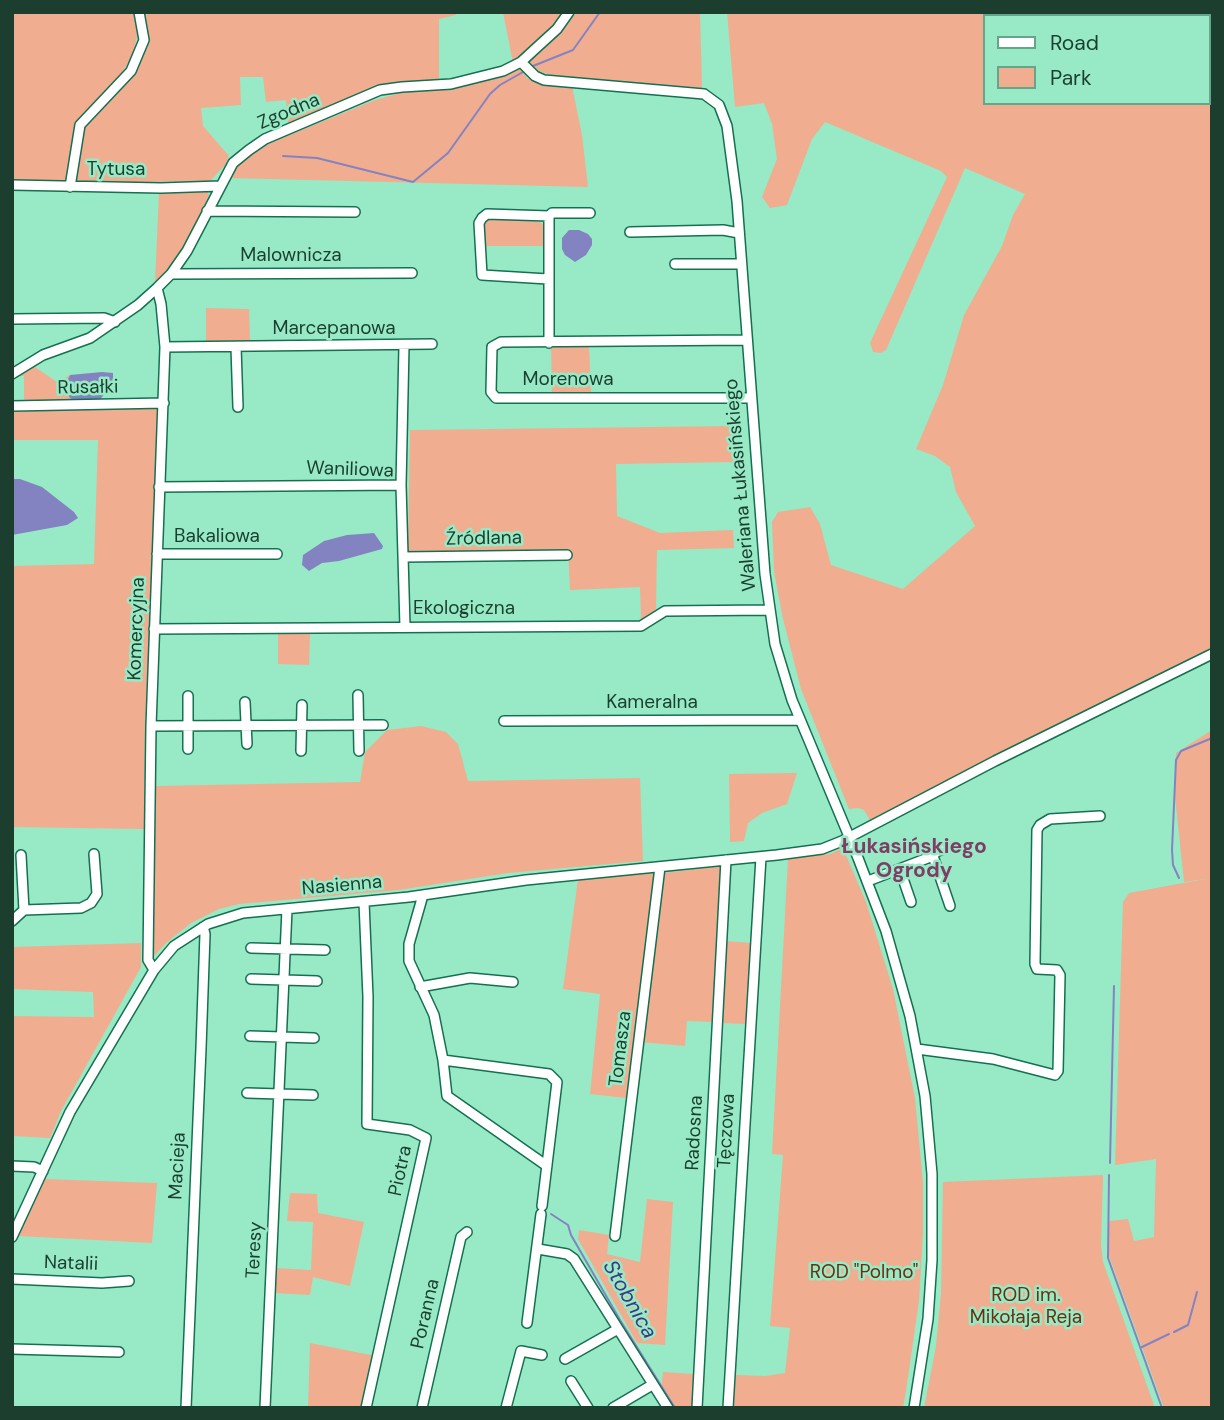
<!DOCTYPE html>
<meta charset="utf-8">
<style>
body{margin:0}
#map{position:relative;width:1224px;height:1420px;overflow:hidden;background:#97eac5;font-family:"DM Sans",sans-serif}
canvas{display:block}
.frame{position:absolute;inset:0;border:14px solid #1b3e2f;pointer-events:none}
.legend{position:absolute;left:983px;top:14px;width:228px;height:91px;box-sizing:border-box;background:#97eac5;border:2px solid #65a589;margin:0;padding:9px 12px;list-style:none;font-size:21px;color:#1b3e2f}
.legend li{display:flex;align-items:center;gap:14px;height:35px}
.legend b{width:35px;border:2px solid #65a589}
</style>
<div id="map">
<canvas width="1224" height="1420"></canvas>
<div class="frame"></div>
<ul class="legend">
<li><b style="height:9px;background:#fff"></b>Road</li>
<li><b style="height:19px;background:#f1ad8f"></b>Park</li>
</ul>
</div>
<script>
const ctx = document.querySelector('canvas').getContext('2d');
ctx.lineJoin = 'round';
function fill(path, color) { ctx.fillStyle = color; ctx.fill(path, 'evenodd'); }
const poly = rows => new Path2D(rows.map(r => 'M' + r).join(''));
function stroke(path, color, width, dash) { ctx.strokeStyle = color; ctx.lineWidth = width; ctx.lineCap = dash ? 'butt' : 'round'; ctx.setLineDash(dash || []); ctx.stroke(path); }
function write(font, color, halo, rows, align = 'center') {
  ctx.font = font + ' "DM Sans",sans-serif'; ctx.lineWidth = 5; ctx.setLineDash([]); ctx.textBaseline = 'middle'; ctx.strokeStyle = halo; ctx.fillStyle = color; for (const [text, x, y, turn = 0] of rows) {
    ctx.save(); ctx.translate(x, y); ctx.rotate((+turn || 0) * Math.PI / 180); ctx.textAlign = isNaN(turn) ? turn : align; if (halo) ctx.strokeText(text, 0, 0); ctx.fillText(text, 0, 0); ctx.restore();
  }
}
fill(poly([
 [12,12,134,12,138,32,133,55,118,79,75,123,67,180,12,180],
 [142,12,456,12,456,15,439,19,439,81,402,83,288,124,286,100,266,102,263,77,240,77,241,105,201,108,203,126,229,156,225,165,210,181,76,183,85,124,129,80,148,47],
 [503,12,563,12,552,28,513,63],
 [577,12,700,12,702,88,699,89,560,78,533,69,529,64,531,59,543,50],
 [727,12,1212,12,1212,647,1169,672,871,822,864,810,858,808,849,809,801,689,783,619,774,572,772,522,778,512,810,507,820,524,831,565,903,589,975,526,956,492,950,467,935,456,916,449,943,385,964,315,1002,246,1013,215,1025,194,965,168,886,350,881,353,873,352,870,343,947,177,941,171,825,122,812,139,787,205,770,208,762,197,777,159,772,124,764,103,735,107],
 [984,16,1208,16,1208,103,984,103],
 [520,68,527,78,540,83,572,86,582,135,588,187,228,178,238,163,270,143,375,100,411,90,445,88,495,79],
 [206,189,209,195,182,252,155,283,159,192],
 [489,218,540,222,543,225,545,246,484,246,483,223],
 [206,308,249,309,250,341,206,341],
 [551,346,589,346,591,392,552,394],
 [32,365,57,382,70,375,67,381,78,402,24,403,24,376,17,376],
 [160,407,145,722,144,829,12,827,12,566,94,564,98,440,12,440,12,409],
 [733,426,736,462,616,464,617,516,660,533,733,530,734,548,657,550,656,609,645,619,641,619,640,587,570,590,568,549,408,553,410,430],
 [278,632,310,632,309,665,278,664],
 [421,726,446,732,458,744,468,781,640,778,643,861,508,873,399,890,239,904,219,909,191,923,166,943,154,956,152,953,156,786,360,782,365,752,387,730],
 [1212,730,1212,1408,1164,1408,1108,1253,1109,1221,1128,1219,1134,1241,1154,1237,1156,1159,1115,1165,1123,902,1129,893,1205,879,1184,882,1175,797,1176,753],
 [797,773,787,804,762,813,748,823,744,841,730,842,729,774],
 [843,848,866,902,893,989,915,1098,923,1183,923,1233,919,1301,906,1391,903,1408,733,1408,736,1375,765,1376,785,1373,790,1328,770,1326,783,1155,772,1154,788,859,830,854],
 [723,866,713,1022,687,1021,685,1046,640,1042,663,873],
 [655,873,626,1098,590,1094,600,994,563,989,578,879],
 [726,941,751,943,746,1024,721,1023],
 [141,943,141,967,61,1111,50,1138,12,1136,12,1016,94,1017,93,992,12,989,12,947],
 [1103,1175,1101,1244,1103,1262,1155,1408,924,1408,936,1346,941,1293,943,1182],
 [45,1179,157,1183,152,1243,19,1236],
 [290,1193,317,1194,318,1213,364,1222,350,1286,313,1277,310,1295,274,1293,275,1268,311,1270,313,1222,287,1221],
 [647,1199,673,1202,665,1345,637,1343,578,1239,579,1230,609,1235,607,1254,640,1262],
 [310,1343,376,1356,363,1408,308,1408],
 [663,1372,694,1374,692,1408,672,1408,661,1390]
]), '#f1ad8f');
fill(poly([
 [569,230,579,230,588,234,592,239,592,245,586,255,575,262,565,255,562,249,562,238],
 [102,372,113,373,113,383,99,401,78,402,70,398,66,391,67,381,70,375],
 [12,479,20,479,42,487,74,512,78,518,67,525,12,535],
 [374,533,383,546,382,549,339,561,322,563,309,571,302,565,303,555,324,541,347,535]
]), '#8483c2');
stroke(poly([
 [533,66,573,50,600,12],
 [283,156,317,158,413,182,448,153,490,94,500,85,523,72],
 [1179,878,1173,865,1172,850,1176,760,1181,751,1212,738],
 [1110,1163,1114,986],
 [1109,1175,1108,1258,1162,1408],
 [551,1214,568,1225,571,1235,620,1320,675,1408],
 [1174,1332,1188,1325,1197,1292],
 [1142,1347,1169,1334]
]), '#8483c2', 2);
const minor = poly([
 [521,62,535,76,544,80,704,94,719,105,727,126,737,201,765,574,775,644,792,700,858,858,886,931,910,1016,925,1096,932,1174,932,1260,928,1319,914,1408],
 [12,185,161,188,220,186],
 [70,187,80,125,131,71,144,40,139,12],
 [207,211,355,212],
 [549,216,549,343],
 [630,232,723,230,739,233],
 [675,264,740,264],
 [171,274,412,273],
 [548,279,482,275,479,223,482,218,487,214,549,216,552,213,590,213],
 [12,319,104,318,115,322],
 [747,340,501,342,492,347,491,392,496,398,751,398],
 [404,346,401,485,405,627],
 [165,347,432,344],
 [236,347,238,407],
 [12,374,43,355,90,338,138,305,157,288,171,274,187,251,233,163,249,150,265,139,380,90,402,87,451,84,503,71,521,62,534,50,557,29,569,12],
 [12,406,164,403],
 [159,487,401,485],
 [157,554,277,554],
 [403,557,567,555],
 [154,629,641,626,665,611,769,610],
 [358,695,359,751],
 [188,696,188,749],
 [245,702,247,744],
 [504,721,800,720],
 [151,726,383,725],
 [301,751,302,705],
 [21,855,24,910],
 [933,856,950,906],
 [900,870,911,902],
 [868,881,933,856,936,852,948,847],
 [423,895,409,944,409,961,434,1015,443,1060,549,1074,557,1082,542,1206],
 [364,902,368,997,367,1124,410,1130,426,1138,366,1408],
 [12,921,24,910,81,908,91,903,97,894,94,854],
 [251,948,325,950],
 [154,970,148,960,151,726,165,347,161,304,157,288],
 [251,979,317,981],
 [420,987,470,978,513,982],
 [250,1036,314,1038],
 [917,1049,993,1059,1055,1075,1058,1071,1060,975,1057,970,1037,969,1035,964,1037,830,1040,825,1050,819,1100,816],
 [443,1060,447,1096,547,1166],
 [247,1093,313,1095],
 [12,1166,34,1167,43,1171],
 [615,1236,660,867],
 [12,1237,70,1112,154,970,174,946,208,924,243,913,409,897,526,880,777,855,822,849,842,841,995,761,1212,654],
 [538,1249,567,1254,574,1259,668,1408],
 [12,1279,102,1283,129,1281],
 [527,1323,541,1214],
 [12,1349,119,1352],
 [565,1359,618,1329],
 [571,1381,588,1408],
 [186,1408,201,1048,205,934,203,927],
 [265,1408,287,909],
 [422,1408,461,1237,467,1232],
 [506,1408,521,1351,542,1355],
 [613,1408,652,1385],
 [697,1408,726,860],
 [728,1408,761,857]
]);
stroke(minor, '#147051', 12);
stroke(minor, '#fff', 9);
write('19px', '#1b3e2f', '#97eac5', [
 ["Zgodna",289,112,-23],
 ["Tytusa",116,170],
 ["Malownicza",291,256],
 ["Marcepanowa",334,329],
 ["Morenowa",568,380],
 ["Rusałki",88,388,-1],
 ["Waniliowa",350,470,2],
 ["Waleriana Łukasińskiego",741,485,-95],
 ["Bakaliowa",217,537],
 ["Źródlana",484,539,-1],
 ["Ekologiczna",464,609],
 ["Komercyjna",137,629,-88],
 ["Kameralna",652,703],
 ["Nasienna",342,886,-5],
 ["Tomasza",621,1049,-83],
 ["Tęczowa",727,1131,-87],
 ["Radosna",695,1133,-87],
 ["Macieja",178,1166,-87],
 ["Piotra",401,1171,-78],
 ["Teresy",255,1250,-87],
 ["Natalii",71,1264,2],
 ["Poranna",426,1314,-77]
]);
write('19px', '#6d2e0e', '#97eac5', [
 ["ROD \"Polmo\"",864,1273],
 ["ROD im.",1026,1296],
 ["Mikołaja Reja",1026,1318]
]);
write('bold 21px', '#7d3e65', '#97eac5', [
 ["Łukasińskiego",914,847],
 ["Ogrody",914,871]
]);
write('italic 21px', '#403784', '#97eac5', [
 ["Stobnica",629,1300,60]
]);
</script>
